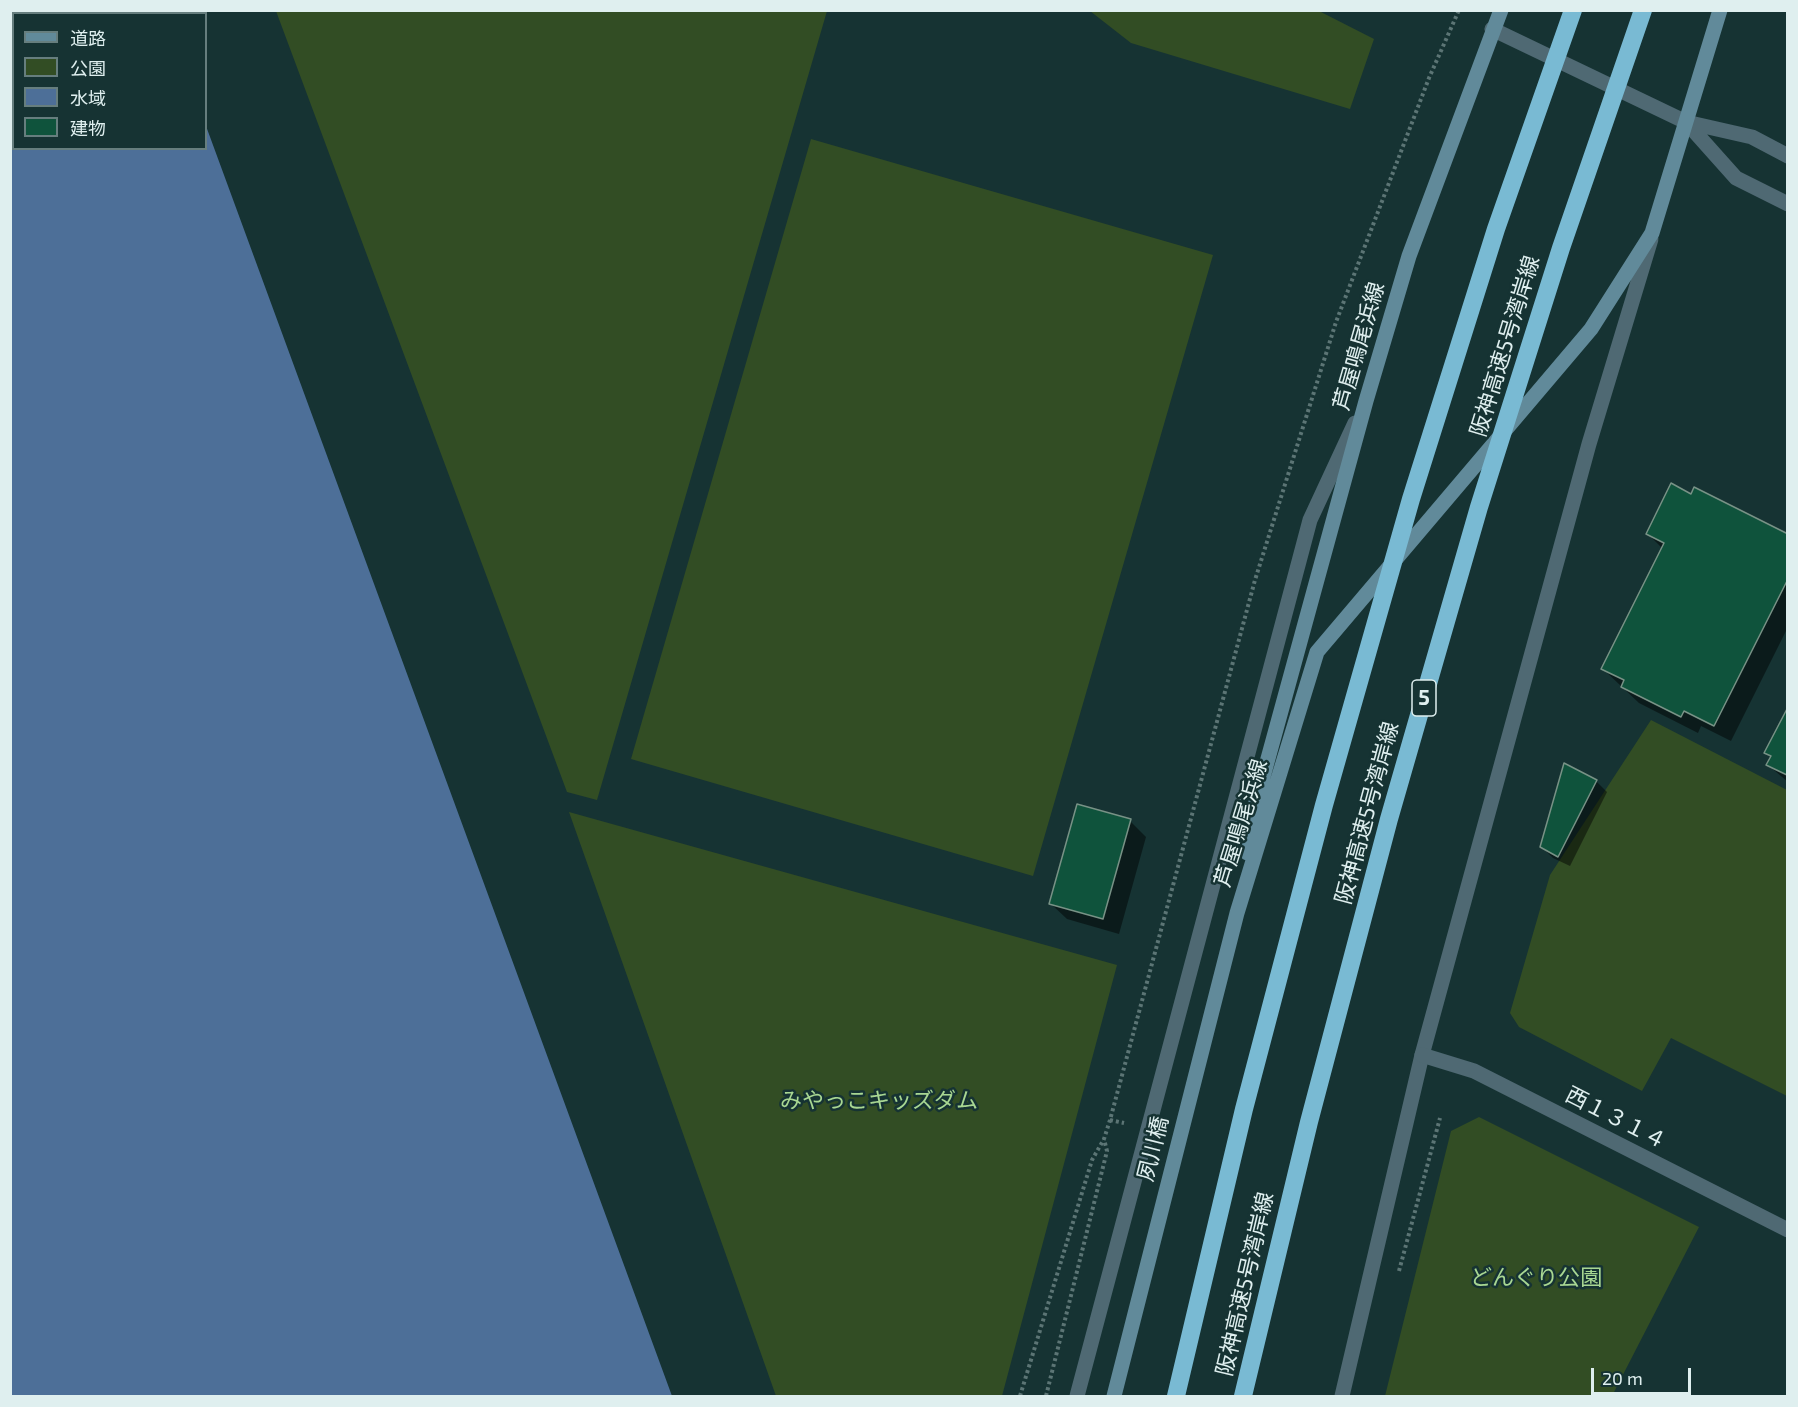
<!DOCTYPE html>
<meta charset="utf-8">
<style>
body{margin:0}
#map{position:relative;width:1798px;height:1407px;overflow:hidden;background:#163333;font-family:"Exo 2","Noto Sans JP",sans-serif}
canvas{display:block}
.frame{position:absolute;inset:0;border:12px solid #dfefef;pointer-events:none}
.legend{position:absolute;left:12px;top:12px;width:195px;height:138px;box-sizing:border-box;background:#163333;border:2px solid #667e7e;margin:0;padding:8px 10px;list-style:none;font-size:18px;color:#dfefef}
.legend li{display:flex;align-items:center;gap:12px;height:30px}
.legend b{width:30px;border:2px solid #667e7e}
.scale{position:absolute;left:1591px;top:1368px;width:100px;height:27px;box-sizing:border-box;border:3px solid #dfefef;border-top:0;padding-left:8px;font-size:18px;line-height:21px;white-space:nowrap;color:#dfefef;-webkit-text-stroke:4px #163333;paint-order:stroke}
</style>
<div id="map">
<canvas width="1798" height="1407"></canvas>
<div class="frame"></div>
<ul class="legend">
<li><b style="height:8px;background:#618a9a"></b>道路</li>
<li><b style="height:16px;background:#324d24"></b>公園</li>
<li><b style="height:16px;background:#4d6f98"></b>水域</li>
<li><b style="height:16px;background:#0f533c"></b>建物</li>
</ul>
<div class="scale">20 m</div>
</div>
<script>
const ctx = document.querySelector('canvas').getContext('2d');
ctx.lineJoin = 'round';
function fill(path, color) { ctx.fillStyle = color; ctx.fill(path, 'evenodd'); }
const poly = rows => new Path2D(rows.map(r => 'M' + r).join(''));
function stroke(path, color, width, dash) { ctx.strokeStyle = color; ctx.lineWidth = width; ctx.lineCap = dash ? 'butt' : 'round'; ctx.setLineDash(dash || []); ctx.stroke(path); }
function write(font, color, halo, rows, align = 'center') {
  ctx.font = font + ' "Exo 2","Noto Sans JP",sans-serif'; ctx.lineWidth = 5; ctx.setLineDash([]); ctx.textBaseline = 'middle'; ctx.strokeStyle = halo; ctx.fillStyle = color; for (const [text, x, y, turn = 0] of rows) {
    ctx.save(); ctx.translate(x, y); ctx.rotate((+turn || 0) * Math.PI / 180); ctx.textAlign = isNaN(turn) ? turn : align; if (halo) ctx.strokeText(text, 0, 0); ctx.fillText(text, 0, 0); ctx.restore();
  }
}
fill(poly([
 [276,11,827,11,597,800,567,792],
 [1090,11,1319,11,1374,39,1350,109,1131,43],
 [811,139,1213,255,1033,876,631,759],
 [1651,720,1787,790,1787,1096,1671,1038,1642,1091,1519,1027,1510,1013,1550,875],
 [569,812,1117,965,1002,1396,776,1396],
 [1479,1117,1699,1227,1612,1396,1385,1396,1451,1131]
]), '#324d24');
fill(poly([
 [10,11,163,11,164,13,14,14,14,148,206,148,206,126,672,1396,11,1396]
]), '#4d6f98');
fill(poly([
 [1691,496,1788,536,1788,627,1731,741,1701,726,1698,733,1639,703,1603,669,1663,549,1648,534],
 [1788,710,1788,782,1768,765,1772,758,1766,753],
 [1596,781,1607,792,1570,866,1553,858,1542,847],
 [1130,821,1146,837,1119,934,1067,919,1050,903]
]), '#0007');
const building = poly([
 [1671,483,1691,494,1694,487,1788,534,1788,579,1714,726,1684,711,1681,717,1621,687,1624,680,1601,669,1664,543,1646,534,1671,483],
 [1788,707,1788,773,1787,775,1766,765,1771,756,1764,753,1788,707],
 [1564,763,1597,780,1558,857,1540,847,1564,763],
 [1077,804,1131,819,1103,919,1049,904,1077,804]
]);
fill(building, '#0f533c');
stroke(building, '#789286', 1.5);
stroke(poly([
 [1110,1120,1124,1123],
 [1399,1271,1440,1118],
 [1020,1396,1092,1160,1104,1139,1110,1120,1255,580,1336,322,1429,78,1459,10],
 [1046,1396,1107,1151,1104,1139]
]), '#5c7575', 4, [3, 3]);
stroke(poly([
 [1492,29,1686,122],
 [1077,1396,1310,520,1355,423],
 [1342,1396,1422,1055,1589,444,1651,239]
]), '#4f6973', 15);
stroke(poly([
 [1686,122,1736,178,1788,204],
 [1686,122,1752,137,1788,156],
 [1422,1055,1474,1071,1788,1230]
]), '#4f6973', 15);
stroke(poly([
 [1247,853,1255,806,1366,401,1409,256,1501,10],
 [1114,1396,1237,913,1317,652,1591,329,1652,233,1720,10]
]), '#618a9a', 15);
stroke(poly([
 [1176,1396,1244,1109,1324,805,1411,499,1496,229,1573,10],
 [1243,1396,1309,1122,1389,819,1479,507,1561,248,1643,10]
]), '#79bad3', 18);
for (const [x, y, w] of [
 [1424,698,24]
]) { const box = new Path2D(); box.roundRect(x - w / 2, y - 18, w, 36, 4.5); ctx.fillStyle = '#163333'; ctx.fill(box); stroke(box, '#dfefef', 1.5); }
write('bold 21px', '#dfefef', null, [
 ["5",1424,698]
]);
write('22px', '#dfefef', '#163333', [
 ["芦屋鳴尾浜線",1359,346,-74],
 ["阪神高速5号湾岸線",1505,346,-73],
 ["阪神高速5号湾岸線",1367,813,-75],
 ["芦屋鳴尾浜線",1241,823,-73],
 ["西１３１４",1616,1118,27],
 ["夙川橋",1153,1149,-76],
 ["阪神高速5号湾岸線",1245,1284,-77]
]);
write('22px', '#a8d792', '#163333', [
 ["みやっこキッズダム",879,1101],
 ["どんぐり公園",1536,1278]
]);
</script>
